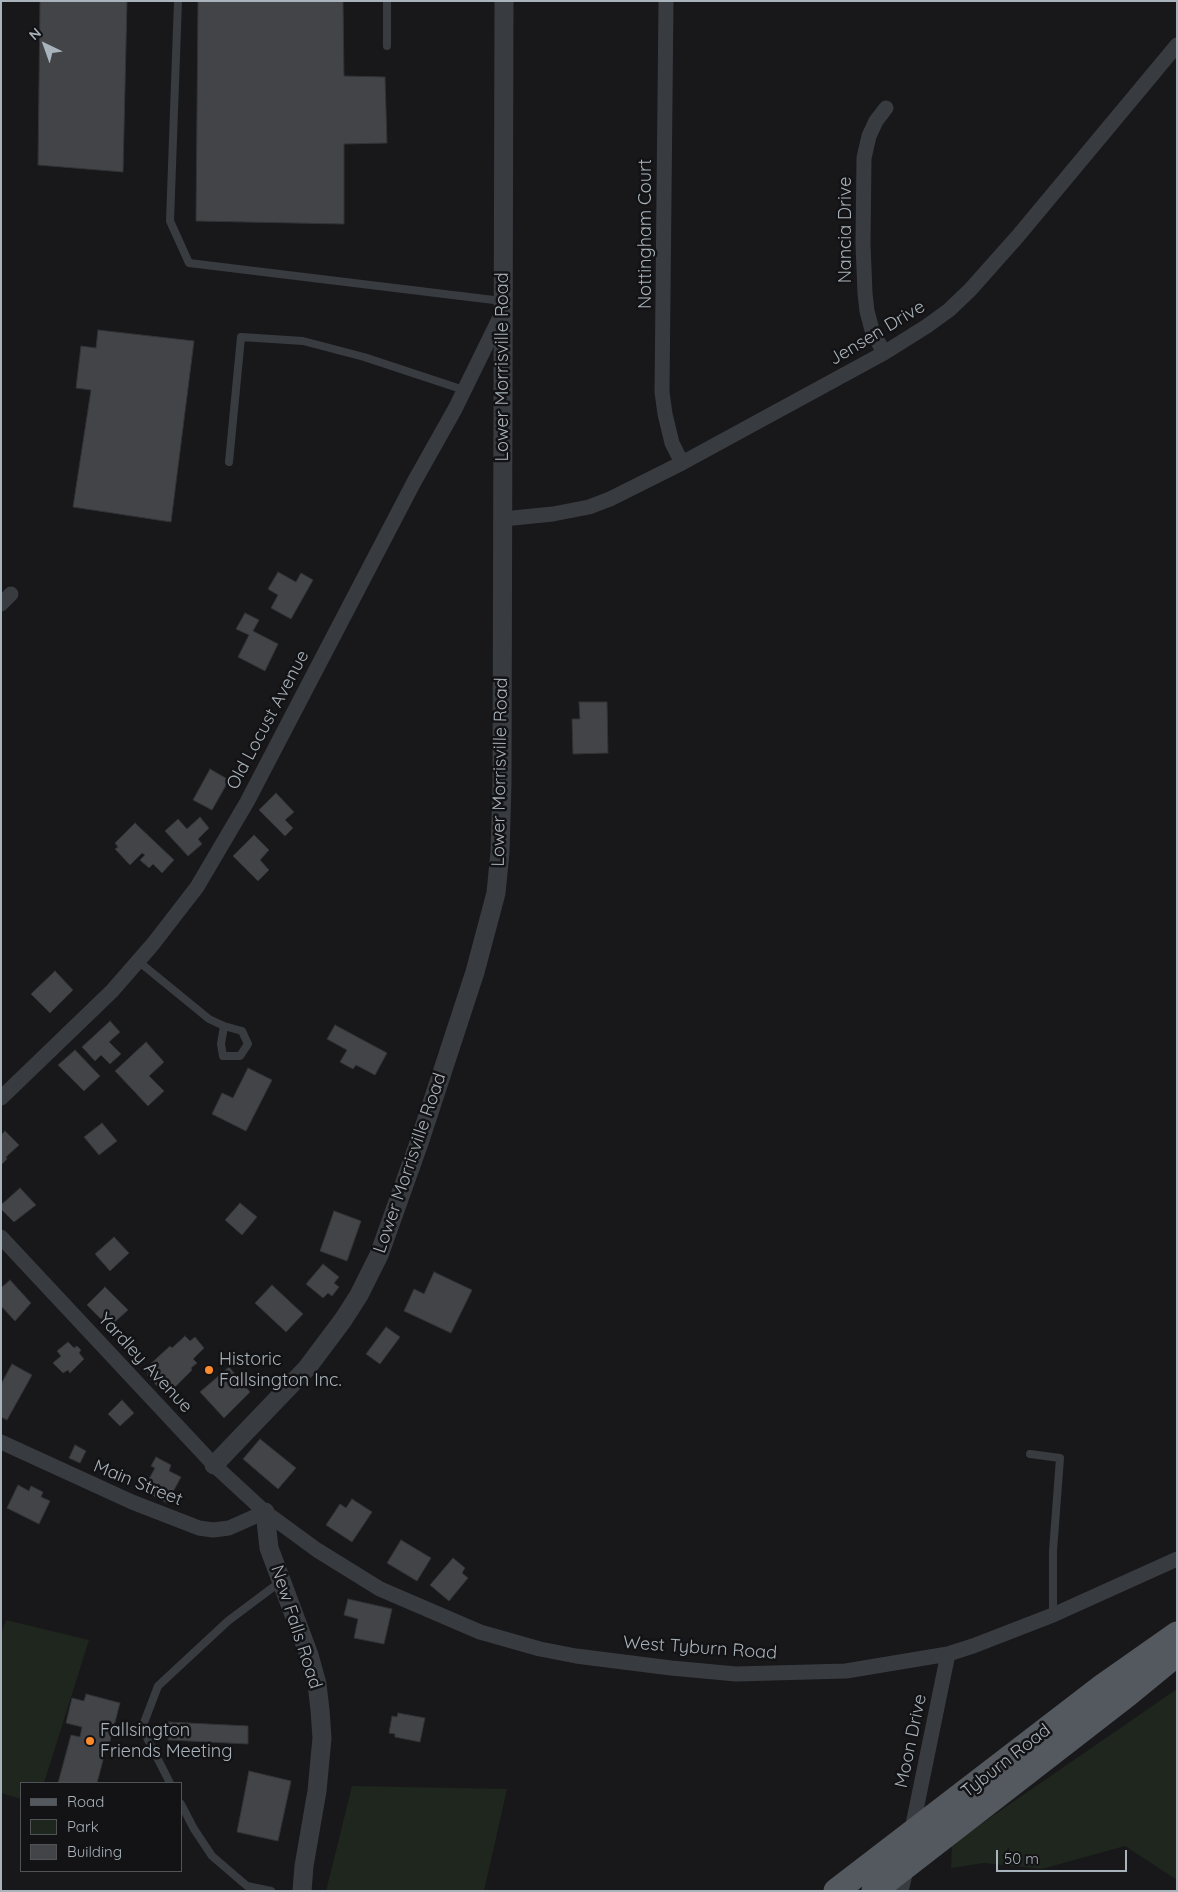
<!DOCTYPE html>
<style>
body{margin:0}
#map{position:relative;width:1178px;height:1892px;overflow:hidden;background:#18181a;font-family:Quicksand,sans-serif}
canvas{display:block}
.frame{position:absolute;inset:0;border:2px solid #a9b3bb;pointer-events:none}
.legend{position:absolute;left:20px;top:1782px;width:162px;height:90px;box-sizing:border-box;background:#131315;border:1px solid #4f5357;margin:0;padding:6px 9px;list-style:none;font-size:15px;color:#a9b3bb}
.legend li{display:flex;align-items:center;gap:10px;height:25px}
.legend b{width:25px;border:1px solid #4f5357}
.north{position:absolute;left:20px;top:20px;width:50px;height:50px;-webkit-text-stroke:4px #131315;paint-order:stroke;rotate:318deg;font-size:14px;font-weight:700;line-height:20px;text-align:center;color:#a9b3bb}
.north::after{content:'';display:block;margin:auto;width:18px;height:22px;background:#a9b3bb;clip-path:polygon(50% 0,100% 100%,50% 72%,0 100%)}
.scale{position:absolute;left:996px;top:1850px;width:131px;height:22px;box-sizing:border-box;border:2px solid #a9b3bb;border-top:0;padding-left:6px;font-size:15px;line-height:18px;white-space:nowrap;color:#a9b3bb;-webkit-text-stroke:4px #131315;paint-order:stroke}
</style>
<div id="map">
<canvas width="1178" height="1892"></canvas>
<div class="frame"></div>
<ul class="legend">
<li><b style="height:6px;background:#54595f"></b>Road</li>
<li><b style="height:14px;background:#1e261d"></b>Park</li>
<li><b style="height:14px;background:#424447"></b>Building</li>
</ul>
<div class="north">N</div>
<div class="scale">50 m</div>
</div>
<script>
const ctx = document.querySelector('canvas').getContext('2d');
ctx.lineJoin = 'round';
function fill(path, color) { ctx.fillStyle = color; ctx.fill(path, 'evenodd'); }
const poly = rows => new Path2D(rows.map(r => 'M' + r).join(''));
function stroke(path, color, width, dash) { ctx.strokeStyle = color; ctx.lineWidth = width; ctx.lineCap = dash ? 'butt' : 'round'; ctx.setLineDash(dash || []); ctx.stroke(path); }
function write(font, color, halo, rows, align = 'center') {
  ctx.font = font + ' Quicksand,sans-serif'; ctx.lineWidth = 5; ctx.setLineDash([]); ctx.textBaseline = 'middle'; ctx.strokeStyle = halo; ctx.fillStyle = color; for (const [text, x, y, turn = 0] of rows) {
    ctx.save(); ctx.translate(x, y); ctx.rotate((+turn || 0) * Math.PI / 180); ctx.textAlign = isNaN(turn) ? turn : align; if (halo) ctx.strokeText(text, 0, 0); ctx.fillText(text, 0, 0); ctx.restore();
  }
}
fill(poly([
 [6,1620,89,1640,44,1783,21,1783,21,1799,1,1793,1,1634],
 [1177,1689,1177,1880,1125,1846,1042,1869,984,1863,951,1868,952,1844],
 [352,1786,507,1789,484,1891,326,1891]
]), '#1e261d');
const building = poly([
 [40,1,127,1,123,172,38,165,40,1],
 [198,1,343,1,344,76,385,77,387,143,344,144,344,224,196,221,198,1],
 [98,330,194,341,171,522,73,507,91,390,76,388,81,346,96,348,98,330],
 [278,572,296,582,301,573,313,580,291,619,271,608,278,595,268,589,278,572],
 [245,613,259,620,253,631,278,644,265,671,238,657,249,635,236,629,245,613],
 [579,702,607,702,608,753,573,754,572,719,580,719,579,702],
 [210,769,229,780,212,810,193,800,210,769],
 [276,793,294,812,285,820,293,828,285,836,259,810,276,793],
 [200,817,209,828,198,839,202,844,188,856,165,831,178,819,187,829,200,817],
 [135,823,174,860,162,873,153,864,149,868,140,860,145,855,142,853,130,865,115,849,118,847,115,843,135,823],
 [254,835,269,850,260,860,269,870,258,881,233,856,254,835],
 [55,971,73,990,50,1013,31,994,55,971],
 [110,1021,120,1032,109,1042,121,1054,110,1064,101,1055,95,1061,82,1047,110,1021],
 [335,1025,387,1053,375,1075,356,1065,353,1069,340,1062,347,1050,327,1039,335,1025],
 [146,1042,164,1062,149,1076,164,1091,148,1106,115,1071,146,1042],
 [75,1050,100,1076,84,1091,58,1065,75,1050],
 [248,1068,272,1080,246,1131,212,1114,222,1093,233,1098,248,1068],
 [102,1123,117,1141,99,1155,84,1137,102,1123],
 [5,1131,19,1145,6,1157,7,1159,1,1165,1,1135,5,1131],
 [20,1188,36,1205,14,1222,1,1209,1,1205,20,1188],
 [240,1203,257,1217,242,1235,225,1220,240,1203],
 [334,1211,361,1221,347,1261,320,1251,334,1211],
 [114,1237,129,1253,110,1271,95,1254,114,1237],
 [323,1264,339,1277,334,1283,339,1287,332,1296,328,1293,323,1298,306,1284,323,1264],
 [434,1272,472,1290,451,1333,404,1311,414,1289,424,1294,434,1272],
 [10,1280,31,1303,15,1321,1,1306,1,1288,10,1280],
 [272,1285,303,1314,286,1332,255,1303,272,1285],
 [105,1287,128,1310,109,1327,87,1305,105,1287],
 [386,1327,400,1337,380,1364,366,1354,386,1327],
 [185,1336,190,1341,195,1337,204,1348,193,1359,197,1363,191,1368,192,1370,168,1394,162,1388,160,1389,147,1375,149,1374,145,1369,170,1346,172,1348,185,1336],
 [68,1342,74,1348,77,1346,81,1350,79,1353,84,1359,70,1373,68,1370,63,1373,53,1363,61,1356,57,1351,68,1342],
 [12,1364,32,1375,7,1420,1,1417,1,1384,12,1364],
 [229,1367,250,1392,224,1418,200,1392,229,1367],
 [122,1400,134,1413,120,1426,108,1414,122,1400],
 [260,1439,296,1468,278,1489,243,1459,260,1439],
 [75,1445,86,1451,80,1463,69,1458,75,1445],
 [156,1457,171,1465,169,1471,181,1477,167,1503,143,1490,155,1468,151,1466,156,1457],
 [18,1485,29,1491,31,1486,43,1492,41,1497,50,1501,39,1524,7,1508,18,1485],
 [352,1499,372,1512,352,1542,326,1525,340,1504,346,1508,352,1499],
 [401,1540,431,1558,417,1581,387,1563,401,1540],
 [453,1558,465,1568,462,1573,468,1578,449,1601,430,1585,453,1558],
 [348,1599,392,1609,384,1644,354,1638,358,1619,344,1615,348,1599],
 [86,1694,120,1703,109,1745,107,1745,97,1783,58,1783,71,1735,80,1737,82,1727,66,1723,72,1698,84,1701,86,1694],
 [398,1713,425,1718,420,1742,395,1737,395,1734,389,1733,392,1716,397,1717,398,1713],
 [168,1722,248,1726,248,1744,168,1740,168,1722],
 [249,1771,291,1781,278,1841,237,1832,249,1771]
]);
fill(building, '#424447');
stroke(building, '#323337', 1);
stroke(poly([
 [178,1,170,221,189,263,502,301],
 [387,1,387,46],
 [229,462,241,337,303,341,364,357,464,390],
 [138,961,209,1019,224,1026,242,1031,248,1044,240,1056,223,1056,221,1044,224,1026],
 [1030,1454,1060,1458,1053,1551,1053,1615],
 [170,1783,142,1728,158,1686,228,1621,280,1582],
 [181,1804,194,1829,212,1856,247,1886,271,1891]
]), '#383b40', 8);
stroke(poly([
 [666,1,662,392,665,414,672,443,682,463],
 [884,353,872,330,867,311,865,293,863,244,864,158,869,136,876,121,886,108],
 [503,519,553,514,589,507,610,499,682,463,884,353,927,326,949,310,970,290,1018,236,1177,45],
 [1,604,11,594],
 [1,1098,112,991,153,944,197,887,247,802,414,482,455,409,502,313],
 [1,1237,214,1465,265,1512,317,1550,380,1589,480,1632,540,1649,576,1656,671,1668,736,1674,846,1671,948,1654,973,1646,1053,1615,1177,1559],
 [1,1442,132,1502,199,1528,213,1530,229,1528,265,1512],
 [911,1834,948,1654],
 [901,1891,907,1866]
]), '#383b40', 15);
stroke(poly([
 [214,1465,307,1368,343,1320,359,1295,379,1255,419,1143,475,972,496,893,500,852,502,783,504,1],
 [265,1512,269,1548,309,1655,317,1684,320,1710,322,1738,317,1791,304,1866,302,1891]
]), '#383b40', 19);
stroke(poly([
 [836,1891,1103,1686,1177,1634],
 [874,1891,1128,1694,1177,1654]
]), '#54595f', 25);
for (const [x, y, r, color] of [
 [209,1370,5,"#ff8a2b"],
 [90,1741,5,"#ff8a2b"]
]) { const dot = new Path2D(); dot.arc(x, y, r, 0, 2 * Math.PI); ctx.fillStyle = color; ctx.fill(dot); stroke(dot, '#131315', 2); }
write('18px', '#a9b3bb', '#131315', [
 ["Nancia Drive",846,230,-90],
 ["Nottingham Court",646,234,-90],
 ["Jensen Drive",877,333,-31],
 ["Lower Morrisville Road",503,367,-90],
 ["Old Locust Avenue",268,720,-62],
 ["Lower Morrisville Road",500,772,-89],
 ["Lower Morrisville Road",410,1163,-71],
 ["Yardley Avenue",145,1363,47],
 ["Main Street",138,1483,22],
 ["New Falls Road",296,1627,72],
 ["West Tyburn Road",700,1648,4],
 ["Moon Drive",911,1741,-78],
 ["Tyburn Road",1006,1761,-38]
]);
write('18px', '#a9b3bb', '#131315', [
 ["Historic",219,1360],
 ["Fallsington Inc.",219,1381],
 ["Fallsington",100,1731],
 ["Friends Meeting",100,1752]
], 'left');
</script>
